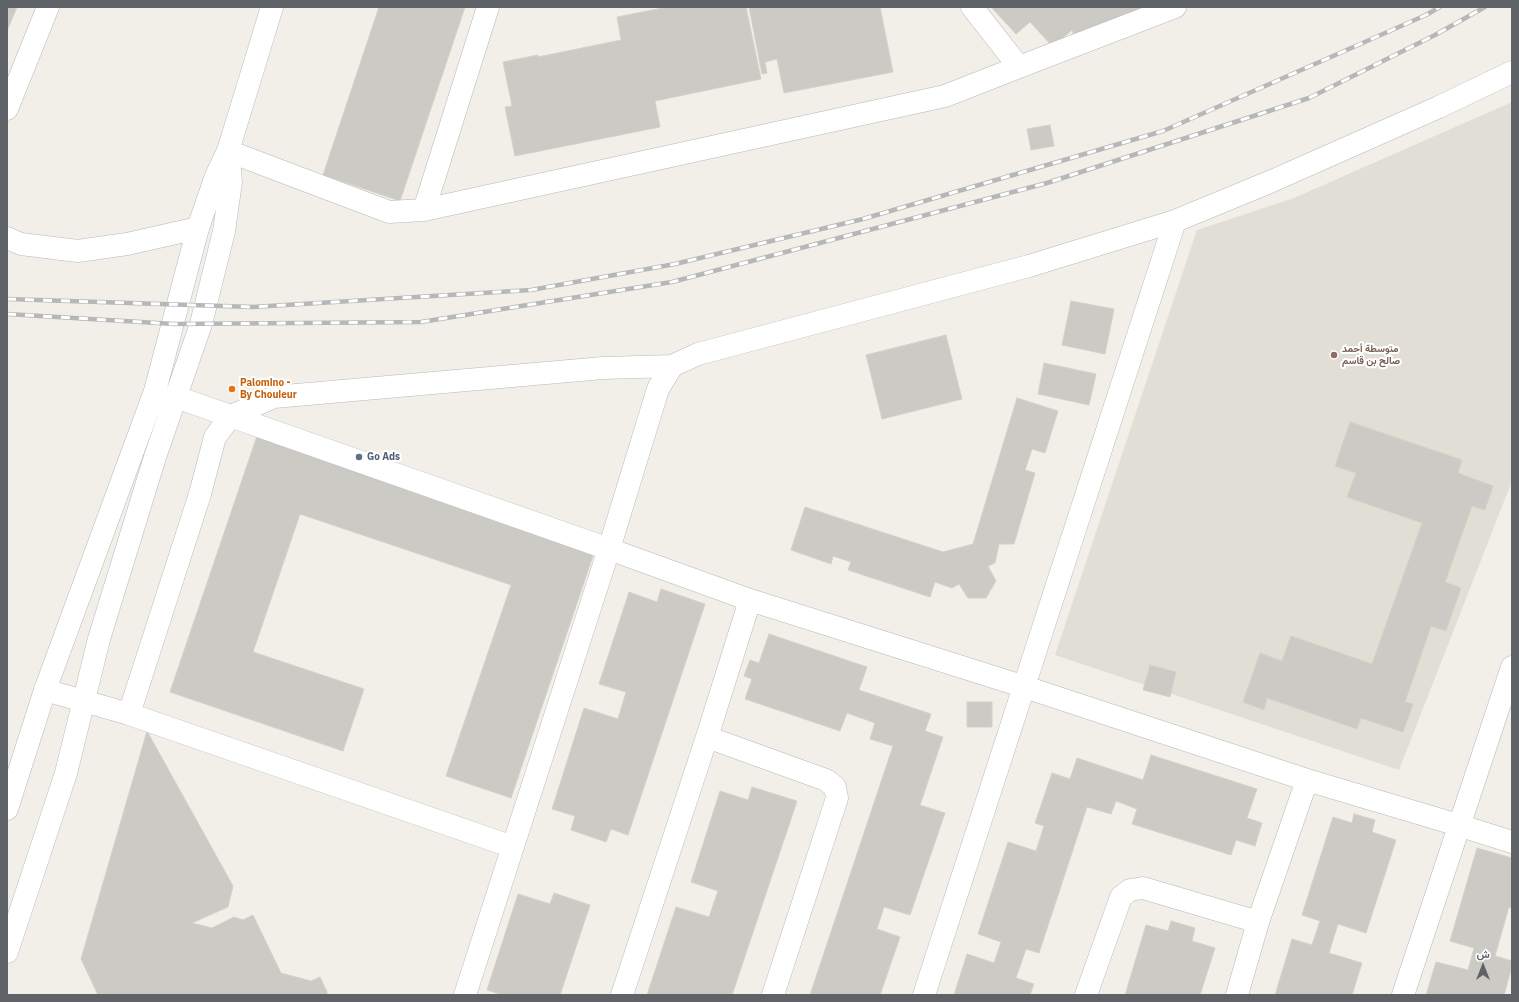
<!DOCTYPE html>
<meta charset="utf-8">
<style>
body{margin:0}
#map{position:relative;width:1519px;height:1002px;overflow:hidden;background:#f1efe8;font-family:"IBM Plex Sans",Vazirmatn,sans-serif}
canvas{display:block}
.frame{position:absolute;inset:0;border:8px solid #5f6368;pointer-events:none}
.north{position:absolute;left:1463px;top:946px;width:40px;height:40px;-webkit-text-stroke:3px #fff;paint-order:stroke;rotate:0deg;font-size:11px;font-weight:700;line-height:16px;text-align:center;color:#5f6368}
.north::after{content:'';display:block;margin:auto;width:14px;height:18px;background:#5f6368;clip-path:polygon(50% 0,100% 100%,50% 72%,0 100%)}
</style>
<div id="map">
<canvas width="1519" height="1002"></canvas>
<div class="frame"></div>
<div class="north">ش</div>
</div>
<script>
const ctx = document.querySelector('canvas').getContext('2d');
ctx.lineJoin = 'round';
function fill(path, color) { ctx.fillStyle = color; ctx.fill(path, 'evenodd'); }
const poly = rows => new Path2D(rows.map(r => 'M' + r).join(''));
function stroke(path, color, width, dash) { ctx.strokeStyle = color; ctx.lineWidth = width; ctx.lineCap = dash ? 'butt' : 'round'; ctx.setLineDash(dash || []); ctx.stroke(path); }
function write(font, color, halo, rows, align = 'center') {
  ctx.font = font + ' "IBM Plex Sans",Vazirmatn,sans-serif'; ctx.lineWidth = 4; ctx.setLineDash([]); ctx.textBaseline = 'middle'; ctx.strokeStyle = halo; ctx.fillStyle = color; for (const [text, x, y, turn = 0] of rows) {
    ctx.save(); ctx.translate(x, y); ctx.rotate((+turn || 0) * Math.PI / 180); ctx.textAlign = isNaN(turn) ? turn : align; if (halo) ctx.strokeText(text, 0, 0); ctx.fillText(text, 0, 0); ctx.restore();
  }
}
fill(poly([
 [1512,102,1512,481,1399,770,1055,655,1197,230,1294,198]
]), '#e1ded6');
const building = poly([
 [7,7,17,7,7,31,7,7],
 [379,7,465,7,400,201,323,175,379,7],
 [668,7,746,7,761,79,655,101,660,127,515,156,505,107,512,106,503,62,538,55,538,57,621,40,617,17,668,7],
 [749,7,880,7,893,72,784,93,777,59,765,62,767,73,762,74,749,7],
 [991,7,1152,7,1074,36,1072,30,1053,47,1030,22,1016,34,991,7],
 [1050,125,1054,146,1031,150,1027,129,1050,125],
 [1071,301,1114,309,1105,354,1062,345,1071,301],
 [946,335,962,399,882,419,866,355,946,335],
 [1044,363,1096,374,1089,405,1038,394,1044,363],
 [1017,398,1058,411,1045,453,1032,449,1025,470,1035,473,1014,544,999,544,995,563,988,566,996,581,986,598,968,598,959,584,952,588,935,582,930,597,848,570,851,562,833,556,831,564,791,550,805,507,943,552,973,544,1017,398],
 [1350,422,1462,460,1458,473,1493,486,1485,510,1472,506,1445,582,1461,588,1446,631,1431,626,1405,702,1413,704,1403,732,1361,718,1357,729,1267,698,1264,710,1243,702,1260,653,1282,661,1291,636,1372,664,1422,523,1347,497,1356,473,1335,466,1350,422],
 [258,433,595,550,511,798,446,776,511,585,300,514,253,652,364,689,343,751,170,692,258,433],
 [661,589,705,604,628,835,611,829,606,842,571,830,575,816,552,809,584,708,618,719,626,692,599,684,629,592,657,602,661,589],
 [769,634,867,667,859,690,931,714,925,731,943,737,920,805,945,813,910,915,884,907,877,929,900,937,880,995,810,995,893,746,870,739,875,723,847,713,840,731,745,699,752,679,744,676,750,660,759,663,769,634],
 [1150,665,1176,672,1170,697,1143,690,1150,665],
 [967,702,992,702,992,727,967,727,967,702],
 [147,731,233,886,228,907,192,923,212,928,234,917,243,920,253,915,281,973,311,981,320,977,327,992,327,995,98,995,81,959,147,731],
 [1151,755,1257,789,1247,818,1262,823,1255,846,1236,840,1231,855,1132,824,1137,809,1116,801,1111,814,1087,807,1039,953,1026,949,1016,978,1034,984,1030,995,954,995,967,954,994,963,1001,942,978,934,1008,842,1036,851,1044,826,1035,823,1052,773,1070,779,1077,758,1143,780,1151,755],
 [752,787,797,801,732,995,647,995,676,907,709,917,718,891,691,882,720,791,748,800,752,787],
 [1354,814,1375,820,1372,832,1396,840,1366,933,1338,924,1329,953,1362,963,1352,995,1275,995,1292,939,1312,945,1320,921,1302,915,1333,817,1352,823,1354,814],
 [1477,848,1512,858,1512,908,1509,907,1495,956,1512,961,1512,966,1504,995,1426,995,1436,962,1468,970,1474,948,1450,941,1477,848],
 [554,893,590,905,560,995,503,995,487,990,518,894,550,904,554,893],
 [1171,921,1195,928,1192,941,1215,948,1200,995,1125,995,1146,925,1168,931,1171,921]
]);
fill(building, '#cccac5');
stroke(building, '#d6d1c6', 1);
const street = poly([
 [1019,67,1175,7],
 [7,109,48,7],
 [228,151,389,212,424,210,945,96,1019,67,972,7],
 [424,210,488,7],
 [7,238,21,244,78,251,127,244,198,228],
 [176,397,609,549,658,389,672,366,698,354,1029,266,1175,221,1272,181,1439,107,1512,72],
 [45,690,129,714],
 [707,737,826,780,835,787,837,798,773,995],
 [513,847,129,714,200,494,215,437,231,416,274,397,603,368,672,366],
 [465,995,609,549,750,600,1025,687,1307,780,1458,825,1512,842],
 [622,995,707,737,750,600],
 [924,995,1175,221],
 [1086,995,1121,897,1130,890,1143,888,1258,922],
 [1237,995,1258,922,1307,780],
 [1403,995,1512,667]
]);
const secondary = poly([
 [7,809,45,690,155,391,198,228,216,176,228,151,272,7],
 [7,952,66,773,99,639,155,457,201,324,224,231,231,182,228,151]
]);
stroke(street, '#b5b8bc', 23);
stroke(secondary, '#b6babf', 23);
stroke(street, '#fff', 22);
stroke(secondary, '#fff', 22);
const rail = poly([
 [7,299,253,307,531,290,675,264,863,219,1163,131,1426,15,1440,7],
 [7,314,174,324,421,322,672,282,1047,183,1309,98,1435,35,1485,7]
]);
stroke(rail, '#b6b7b8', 4.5);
stroke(rail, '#fff', 3, [9]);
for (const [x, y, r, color] of [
 [1334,355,4,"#8d6e63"],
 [232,389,4,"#e8710a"],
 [359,457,4,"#5c6f8a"]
]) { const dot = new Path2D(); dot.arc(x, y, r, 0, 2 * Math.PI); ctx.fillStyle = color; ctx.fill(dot); stroke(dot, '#fff', 1.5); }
write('bold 10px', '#785e54', '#fff', [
 ["متوسطة أحمد",1342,349],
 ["صالح بن قاسم",1342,361]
], 'left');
write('bold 10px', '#c56008', '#fff', [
 ["Palomino -",240,383],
 ["By Chouieur",240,395]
], 'left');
write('bold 10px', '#4e5e75', '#fff', [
 ["Go Ads",367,457]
], 'left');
</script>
